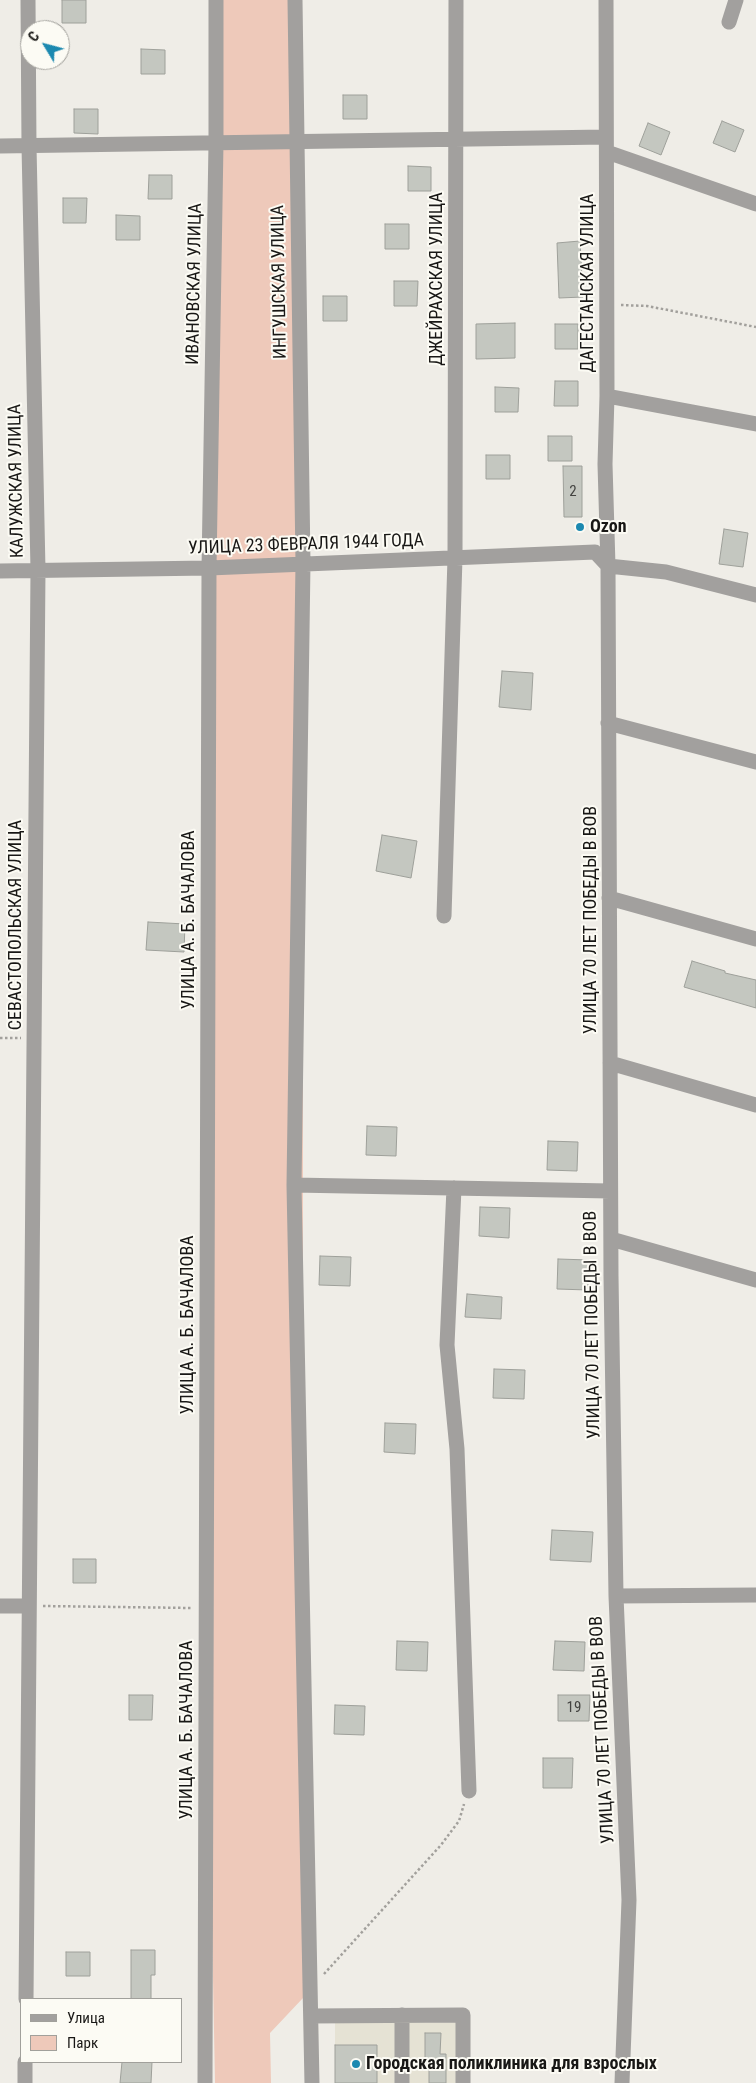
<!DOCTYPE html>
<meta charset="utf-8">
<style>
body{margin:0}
#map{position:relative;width:756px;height:2083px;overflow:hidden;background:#efede7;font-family:"Roboto Condensed",sans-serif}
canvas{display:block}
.legend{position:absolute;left:20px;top:1998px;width:162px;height:65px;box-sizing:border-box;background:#fcfbf4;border:1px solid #a1a09b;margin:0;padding:6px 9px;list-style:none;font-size:15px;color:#181715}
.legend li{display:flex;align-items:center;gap:10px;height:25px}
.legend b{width:25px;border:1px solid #a1a09b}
.north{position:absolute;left:20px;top:20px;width:50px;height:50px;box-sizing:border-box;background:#fcfbf4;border:1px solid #a1a09b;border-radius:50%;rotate:307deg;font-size:14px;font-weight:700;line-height:20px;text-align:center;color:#181715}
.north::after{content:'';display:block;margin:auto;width:18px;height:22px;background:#1c89b0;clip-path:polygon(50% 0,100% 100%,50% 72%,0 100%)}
</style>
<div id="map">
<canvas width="756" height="2083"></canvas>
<ul class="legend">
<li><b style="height:6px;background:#a2a09e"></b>Улица</li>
<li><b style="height:14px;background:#eec9ba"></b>Парк</li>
</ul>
<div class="north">С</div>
</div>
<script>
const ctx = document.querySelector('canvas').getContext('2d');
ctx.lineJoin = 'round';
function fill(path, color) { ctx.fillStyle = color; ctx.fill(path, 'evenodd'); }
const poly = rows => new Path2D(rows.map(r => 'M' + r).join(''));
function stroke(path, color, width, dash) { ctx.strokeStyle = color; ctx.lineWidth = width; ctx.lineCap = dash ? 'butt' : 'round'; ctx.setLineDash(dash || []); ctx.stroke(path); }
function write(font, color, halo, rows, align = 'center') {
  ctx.font = font + ' "Roboto Condensed",sans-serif'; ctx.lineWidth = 4; ctx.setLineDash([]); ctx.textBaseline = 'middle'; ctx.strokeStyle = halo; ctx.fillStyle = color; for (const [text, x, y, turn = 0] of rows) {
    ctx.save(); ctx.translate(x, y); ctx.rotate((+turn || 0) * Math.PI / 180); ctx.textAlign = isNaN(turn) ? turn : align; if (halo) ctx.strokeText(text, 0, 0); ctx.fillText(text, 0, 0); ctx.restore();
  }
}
fill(poly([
 [335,2009,470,2010,470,2083,335,2083]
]), '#e5e2d4');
fill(poly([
 [216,0,295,0,303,563,303,1998,270,2033,271,2083,215,2083,206,1608]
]), '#eec9ba');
const building = poly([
 [62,0,86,0,86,23,62,23,62,0],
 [141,49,165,50,165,74,141,74,141,49],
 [343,95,367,95,367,119,343,119,343,95],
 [74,109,98,109,98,134,74,133,74,109],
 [722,121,744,130,735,152,713,143,722,121],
 [648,123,670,132,661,155,639,146,648,123],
 [408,166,431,167,431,191,408,191,408,166],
 [149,175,172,175,172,199,148,199,149,175],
 [63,198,87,198,86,223,63,223,63,198],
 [116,215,140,216,140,240,116,240,116,215],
 [385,224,409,224,409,249,385,249,385,224],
 [580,241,583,297,559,298,557,243,580,241],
 [394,281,418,281,417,306,394,306,394,281],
 [323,296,347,296,347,321,323,321,323,296],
 [515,323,515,358,476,359,476,324,515,323],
 [555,324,578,324,578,349,555,349,555,324],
 [555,381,578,381,578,406,554,406,555,381],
 [495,387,519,388,518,412,495,412,495,387],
 [548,436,572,436,572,461,548,461,548,436],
 [486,455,510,455,510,479,486,479,486,455],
 [563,466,582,466,582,517,564,517,563,466],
 [724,529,748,533,743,567,719,564,724,529],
 [502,671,533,673,531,710,499,707,502,671],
 [382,835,417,841,411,878,376,871,382,835],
 [148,922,185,924,184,952,146,950,148,922],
 [692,961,725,971,725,973,756,980,756,1008,684,987,692,961],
 [367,1126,397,1127,396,1156,366,1155,367,1126],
 [548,1141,578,1142,577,1171,547,1170,548,1141],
 [480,1207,510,1208,509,1238,479,1236,480,1207],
 [320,1256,351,1257,350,1286,319,1285,320,1256],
 [558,1259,589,1260,588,1290,557,1289,558,1259],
 [467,1294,502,1297,501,1319,465,1317,467,1294],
 [494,1369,525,1370,524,1399,493,1398,494,1369],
 [385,1423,416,1424,415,1454,384,1452,385,1423],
 [552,1530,593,1532,591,1562,550,1560,552,1530],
 [73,1559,96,1559,96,1583,73,1583,73,1559],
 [397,1641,428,1642,427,1671,396,1670,397,1641],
 [555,1641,585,1642,584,1671,553,1670,555,1641],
 [129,1695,153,1695,152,1720,129,1720,129,1695],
 [558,1695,590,1695,589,1721,558,1721,558,1695],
 [335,1705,365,1706,364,1735,334,1734,335,1705],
 [543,1758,573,1758,572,1788,543,1788,543,1758],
 [131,1950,155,1950,155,1975,151,1975,151,1999,131,1999,131,1950],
 [66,1952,90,1952,90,1976,66,1976,66,1952],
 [425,2033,441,2033,440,2054,446,2054,446,2083,429,2083,429,2070,425,2070,425,2033],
 [335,2045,377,2045,377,2083,335,2083,335,2045],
 [122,2062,152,2062,151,2083,120,2083,122,2062]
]);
fill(building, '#c4c7c0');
stroke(building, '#9ea09a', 1);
stroke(poly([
 [621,305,647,306,756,327],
 [0,1038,21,1038],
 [43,1606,192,1608],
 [324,1974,441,1845,459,1821,464,1804]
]), '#a2a09c', 2.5, [2.5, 2.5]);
stroke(poly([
 [295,0,303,563,294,1185,312,2083],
 [606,0,607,396,605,464,608,566,611,1276,616,1596,629,1900,622,2083],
 [729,22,736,0],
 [0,146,606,137],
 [607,152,756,204],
 [607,396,756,424],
 [608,566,666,572,756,595],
 [0,571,209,568,595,552,608,566],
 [608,723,756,762],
 [609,898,756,939],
 [444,916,455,558,456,0],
 [610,1063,756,1105],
 [294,1185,610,1191],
 [454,1188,447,1345,457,1449,469,1791],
 [611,1239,756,1280],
 [616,1596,756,1595],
 [0,1606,29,1606],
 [26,1999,38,570,29,146,28,0],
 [402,2015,402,2083],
 [311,2016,463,2015,463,2083],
 [25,2083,25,2062],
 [205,2083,209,568,216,143,216,0]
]), '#a2a09e', 15);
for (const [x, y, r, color] of [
 [580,527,5,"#1c89b0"],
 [356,2064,5,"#1c89b0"]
]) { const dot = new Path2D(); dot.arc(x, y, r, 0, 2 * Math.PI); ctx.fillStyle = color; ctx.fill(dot); stroke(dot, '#fcfbf4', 2); }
write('15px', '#434340', null, [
 ["2",573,492],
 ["19",574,1708]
]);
write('18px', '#181715', '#fcfbf4', [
 ["ДЖЕЙРАХСКАЯ УЛИЦА",437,279,-90],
 ["ИНГУШСКАЯ УЛИЦА",280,282,-91],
 ["ДАГЕСТАНСКАЯ УЛИЦА",588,283,-90],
 ["ИВАНОВСКАЯ УЛИЦА",195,284,-89],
 ["КАЛУЖСКАЯ УЛИЦА",17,481,-91],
 ["УЛИЦА 23 ФЕВРАЛЯ 1944 ГОДА",306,545,-2],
 ["УЛИЦА А. Б. БАЧАЛОВА",189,920,-90],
 ["УЛИЦА 70 ЛЕТ ПОБЕДЫ В ВОВ",591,920,-90],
 ["СЕВАСТОПОЛЬСКАЯ УЛИЦА",16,925,-90],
 ["УЛИЦА А. Б. БАЧАЛОВА",188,1325,-90],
 ["УЛИЦА 70 ЛЕТ ПОБЕДЫ В ВОВ",593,1325,-91],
 ["УЛИЦА А. Б. БАЧАЛОВА",187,1730,-90],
 ["УЛИЦА 70 ЛЕТ ПОБЕДЫ В ВОВ",603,1730,-93]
]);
write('bold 18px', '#181715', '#fcfbf4', [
 ["Ozon",590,527],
 ["Городская поликлиника для взрослых",366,2064]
], 'left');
</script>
